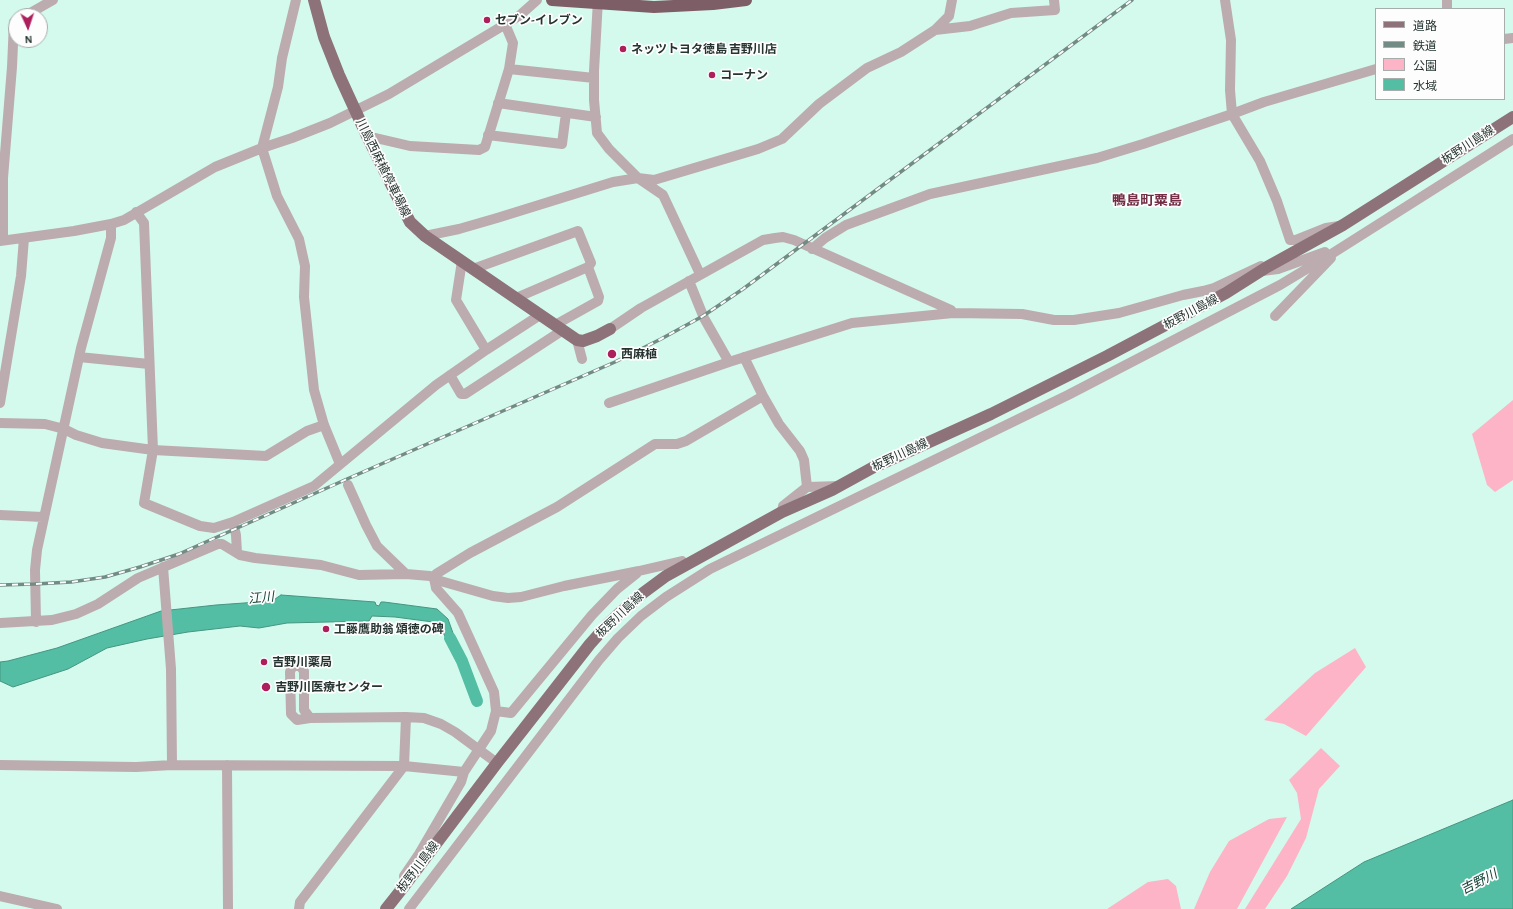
<!DOCTYPE html>
<meta charset="utf-8">
<style>
body{margin:0}
#map{position:relative;width:1513px;height:909px;overflow:hidden;background:#d4faee;font-family:"Alegreya Sans","Noto Sans JP",sans-serif}
canvas{display:block}
.legend{position:absolute;left:1375px;top:8px;width:130px;height:92px;box-sizing:border-box;background:#fdfdfd;border:1px solid #a7adab;margin:0;padding:5px 7px;list-style:none;font-size:12px;color:#253430}
.legend li{display:flex;align-items:center;gap:8px;height:20px}
.legend b{width:20px;border:1px solid #a7adab}
.north{position:absolute;left:8px;top:8px;width:40px;height:40px;box-sizing:border-box;background:#fdfdfd;border:1px solid #a7adab;border-radius:50%;rotate:177deg;font-size:11px;font-weight:700;line-height:16px;text-align:center;color:#253430}
.north::after{content:'';display:block;margin:auto;width:14px;height:18px;background:#ad1f5b;clip-path:polygon(50% 0,100% 100%,50% 72%,0 100%)}
</style>
<div id="map">
<canvas width="1513" height="909"></canvas>
<ul class="legend">
<li><b style="height:5px;background:#8e7279"></b>道路</li>
<li><b style="height:5px;background:#728b84"></b>鉄道</li>
<li><b style="height:11px;background:#fdb4c7"></b>公園</li>
<li><b style="height:11px;background:#53bea3"></b>水域</li>
</ul>
<div class="north">N</div>
</div>
<script>
const ctx = document.querySelector('canvas').getContext('2d');
ctx.lineJoin = 'round';
function fill(path, color) { ctx.fillStyle = color; ctx.fill(path, 'evenodd'); }
const poly = rows => new Path2D(rows.map(r => 'M' + r).join(''));
function stroke(path, color, width, dash) { ctx.strokeStyle = color; ctx.lineWidth = width; ctx.lineCap = dash ? 'butt' : 'round'; ctx.setLineDash(dash || []); ctx.stroke(path); }
function write(font, color, halo, rows, align = 'center') {
  ctx.font = font + ' "Alegreya Sans","Noto Sans JP",sans-serif'; ctx.lineWidth = 3.5; ctx.setLineDash([]); ctx.textBaseline = 'middle'; ctx.strokeStyle = halo; ctx.fillStyle = color; for (const [text, x, y, turn = 0] of rows) {
    ctx.save(); ctx.translate(x, y); ctx.rotate((+turn || 0) * Math.PI / 180); ctx.textAlign = isNaN(turn) ? turn : align; if (halo) ctx.strokeText(text, 0, 0); ctx.fillText(text, 0, 0); ctx.restore();
  }
}
fill(poly([
 [1513,400,1513,480,1495,492,1487,485,1472,434],
 [1355,648,1366,667,1306,736,1284,724,1264,720,1315,673],
 [1321,748,1340,766,1319,789,1306,838,1287,876,1265,909,1245,909,1301,819,1297,793,1289,780],
 [1287,817,1237,909,1194,909,1210,872,1229,841,1269,819],
 [1168,879,1176,886,1181,909,1107,909,1148,882]
]), '#fdb4c7');
const water = poly([
 [281,595,375,602,376,605,379,606,381,602,384,602,437,609,448,619,459,650,454,652,442,631,433,622,395,617,372,616,369,621,287,623,259,628,240,626,188,632,147,639,107,648,68,669,13,687,0,681,0,662,8,661,57,648,161,611,216,605,272,601,281,595],
 [1513,800,1513,909,1291,909,1364,862,1513,800]
]);
fill(water, '#53bea3');
stroke(water, '#459580', 1);
stroke(poly([
 [450,638,462,661,477,701]
]), '#53bea3', 12);
stroke(poly([
 [296,0,282,58,278,87,262,148,277,196,299,239,305,266,304,297,314,390,324,425,340,464],
 [598,0,594,71,594,100,597,133,609,149,638,178,663,195,700,274],
 [1225,0,1231,40,1230,90,1232,114,1264,102,1376,69],
 [1447,0,1447,9],
 [25,16,53,0],
 [935,30,970,26,1011,13,1055,10,1054,0],
 [1504,39,1513,38],
 [509,69,594,78],
 [498,103,596,117],
 [488,135,562,144,566,113],
 [367,136,410,146,479,150,485,147,509,69,513,43,505,24],
 [136,212,144,223,153,450,144,503,200,526,214,528,233,522,314,486,436,385,486,350,540,315],
 [425,236,459,229,497,218,613,182,638,178,654,180,758,149,782,139,819,104,867,68,901,52,935,30,949,16,952,0],
 [3,240,3,178,12,67,14,22,16,21],
 [0,241,74,231,111,224,124,220,215,167,262,148,292,138,330,123,389,94,519,16,537,0],
 [812,249,825,238,846,225,930,194,1097,158,1143,144,1232,114,1260,161,1277,201,1290,240,1296,240,1326,228,1339,226],
 [462,261,456,300,486,350],
 [473,269,578,231,591,263,588,267,516,298],
 [1262,271,1278,269,1325,252],
 [689,281,704,318,729,362],
 [1275,316,1331,258],
 [555,325,598,301,599,297,588,267],
 [610,329,641,308,763,240,775,238,783,237,794,240,951,310,953,313,1022,314,1054,320,1074,320,1119,313,1183,295,1203,291,1214,288,1261,266],
 [577,340,582,359],
 [79,357,149,364],
 [744,357,763,396,779,424,800,451,804,460,807,487,783,506,782,512],
 [450,375,461,394,465,394,563,330],
 [0,403,21,276,24,238],
 [609,403,729,362,852,323,953,313],
 [0,423,45,424,64,429,76,435,102,443,153,450,266,456,307,431,324,425],
 [348,485,366,525,377,546,406,574],
 [807,487,840,486],
 [0,515,43,517],
 [233,522,236,535,237,553],
 [163,567,171,669,172,765],
 [36,622,35,570,37,550,81,348,111,238,111,224],
 [0,623,52,620,76,614,98,604,138,578,218,544,222,544,240,555,255,558,321,565,359,575,406,574,430,576,437,580,493,596,508,598,521,597,564,586,639,571,682,561,685,564],
 [496,711,511,713,592,615,617,589,637,573],
 [310,718,304,710,304,671,300,666,294,666,291,669,290,672,291,714,297,720,310,718,406,717,424,718,441,724,455,732,497,763],
 [0,765,136,767,172,765,404,766,464,772],
 [227,765,228,909],
 [405,885,404,876,419,854,461,782,464,772,491,731,496,711,494,692,458,613,436,588,434,578,436,574,470,553,557,507,655,444,677,444,686,441,763,396],
 [0,896,57,909],
 [299,909,300,902,404,766,406,717],
 [409,909,599,660,618,638,641,616,666,597,710,569,1068,395,1280,285,1333,253,1513,139]
]), '#bcacaf', 10);
stroke(poly([
 [314,0,324,37,339,75,367,136,410,222,425,236,577,340,583,341,597,336,610,329],
 [386,909,405,885,497,763,590,644,608,624,621,612,643,593,666,576,782,512,832,490,872,468,991,414,1107,356,1226,293,1267,267,1343,225,1513,117]
]), '#8e7279', 12);
stroke(poly([
 [552,0,654,7,713,4,746,0]
]), '#7e5e66', 12);
const rail = poly([
 [0,585,35,584,71,582,105,577,140,567,179,554,347,479,615,362,661,339,703,316,743,289,1132,0]
]);
stroke(rail, '#728b84', 3.5);
stroke(rail, '#fdfdfd', 2, [6]);
for (const [x, y, r, color] of [
 [487,20,4,"#ad1f5b"],
 [623,49,4,"#ad1f5b"],
 [712,75,4,"#ad1f5b"],
 [612,354,5,"#ad1f5b"],
 [326,629,4,"#ad1f5b"],
 [264,662,4,"#ad1f5b"],
 [266,687,5,"#ad1f5b"]
]) { const dot = new Path2D(); dot.arc(x, y, r, 0, 2 * Math.PI); ctx.fillStyle = color; ctx.fill(dot); stroke(dot, '#fdfdfd', 1.5); }
write('bold 12px', '#253430', '#fdfdfd', [
 ["セブン-イレブン",495,20],
 ["ネッツトヨタ徳島 吉野川店",631,49],
 ["コーナン",720,75],
 ["西麻植",621,354],
 ["工藤鷹助翁 頌徳の碑",334,629],
 ["吉野川薬局",272,662],
 ["吉野川医療センター",275,687]
], 'left');
write('12px', '#253430', '#fdfdfd', [
 ["板野川島線",1468,145,-33],
 ["川島西麻植停車場線",383,168,64],
 ["板野川島線",1191,312,-28],
 ["板野川島線",900,455,-25],
 ["板野川島線",620,615,-43],
 ["板野川島線",418,867,-53]
]);
write('italic 13px', '#104035', '#fdfdfd', [
 ["江川",261,598,-6],
 ["吉野川",1479,882,-27]
]);
write('bold 14px', '#722e45', '#fdfdfd', [
 ["鴨島町粟島",1147,201]
]);
</script>
